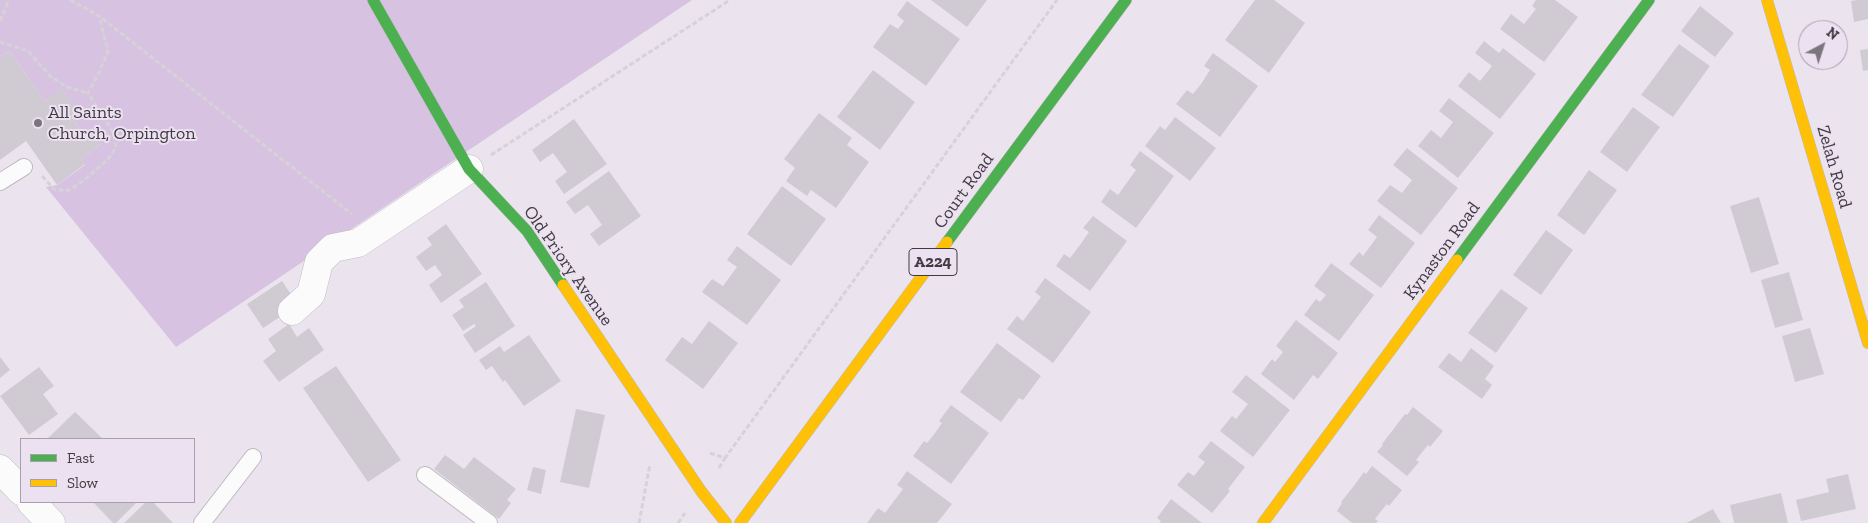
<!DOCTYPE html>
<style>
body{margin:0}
#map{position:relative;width:1868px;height:523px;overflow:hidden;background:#ebe4ee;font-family:"Zilla Slab",serif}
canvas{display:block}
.legend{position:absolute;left:20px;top:438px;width:175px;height:65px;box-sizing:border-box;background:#ece1f1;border:1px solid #a79fab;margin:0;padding:6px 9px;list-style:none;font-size:15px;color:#3f3b41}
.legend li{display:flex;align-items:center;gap:10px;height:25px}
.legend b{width:25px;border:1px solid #a79fab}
.north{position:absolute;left:1798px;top:20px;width:50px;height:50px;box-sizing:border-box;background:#ece1f1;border:1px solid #a79fab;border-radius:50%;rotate:40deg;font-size:14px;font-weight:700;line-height:20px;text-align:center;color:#3f3b41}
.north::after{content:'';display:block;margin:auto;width:18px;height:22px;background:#7b767e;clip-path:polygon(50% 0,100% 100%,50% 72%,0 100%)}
</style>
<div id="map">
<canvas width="1868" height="523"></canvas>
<ul class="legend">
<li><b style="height:6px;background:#4caf50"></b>Fast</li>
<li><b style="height:6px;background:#ffc107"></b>Slow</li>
</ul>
<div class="north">N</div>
</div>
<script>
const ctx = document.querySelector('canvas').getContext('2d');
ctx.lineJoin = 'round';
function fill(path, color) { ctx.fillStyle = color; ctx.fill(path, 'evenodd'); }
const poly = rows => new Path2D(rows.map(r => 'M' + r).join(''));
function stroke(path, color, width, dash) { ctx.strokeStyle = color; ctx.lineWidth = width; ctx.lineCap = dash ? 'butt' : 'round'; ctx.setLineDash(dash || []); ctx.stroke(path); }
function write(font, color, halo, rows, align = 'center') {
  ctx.font = font + ' "Zilla Slab",serif'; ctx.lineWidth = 4; ctx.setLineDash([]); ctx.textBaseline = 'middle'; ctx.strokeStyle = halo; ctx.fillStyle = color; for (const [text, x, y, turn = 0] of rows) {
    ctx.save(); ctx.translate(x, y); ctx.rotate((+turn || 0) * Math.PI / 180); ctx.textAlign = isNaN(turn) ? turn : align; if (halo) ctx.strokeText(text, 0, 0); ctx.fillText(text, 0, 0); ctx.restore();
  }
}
fill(poly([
 [0,0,692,0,176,347,46,187,57,185,85,165,81,159,100,145,89,131,84,134,71,116,78,111,62,89,45,101,9,51,0,57]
]), '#d8c2e2');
fill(poly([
 [931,0,987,0,967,27],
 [1255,0,1274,0,1305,23,1269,73,1225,40],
 [1536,0,1555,0,1578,17,1544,62,1500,29,1511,14,1524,24,1536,9,1532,6],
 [1858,0,1868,0,1868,19,1854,22,1851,1],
 [907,1,960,39,926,86,873,47,890,24,898,29,904,21,897,15],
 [1700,6,1734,33,1715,57,1681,31],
 [1484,41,1499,53,1503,48,1536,74,1500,119,1458,86,1469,72,1480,81,1492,66,1475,53],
 [1679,44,1710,66,1673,117,1641,95],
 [1868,49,1868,70,1863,71,1860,50],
 [9,51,45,101,62,88,78,111,71,116,84,134,89,130,100,145,81,159,85,164,57,185,26,141,0,160,0,57],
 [1213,53,1258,86,1220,137,1176,104,1187,90,1193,94,1201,84,1210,70,1204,66],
 [873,70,915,102,880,150,837,117],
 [1449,98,1494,133,1458,178,1418,146,1431,130,1441,138,1453,122,1439,111],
 [1633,107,1660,127,1627,172,1600,152],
 [819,113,852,138,847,145,869,162,836,208,811,190,807,196,786,181,795,168,784,159],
 [1175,117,1216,148,1190,181,1145,146,1160,126,1165,130],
 [574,119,607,164,564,194,555,181,567,172,553,153,540,162,532,150],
 [1407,148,1458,188,1421,235,1377,201,1390,185,1402,193,1412,180,1393,165],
 [1140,151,1174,176,1136,228,1101,202,1110,189,1118,195,1136,170,1130,165],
 [1589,170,1617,190,1584,235,1557,215],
 [609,171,641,216,599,246,590,234,602,225,588,205,575,214,566,202],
 [782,186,826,219,791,266,747,234],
 [1759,197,1779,264,1751,273,1730,206],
 [1379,215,1415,243,1381,288,1349,264,1359,252,1363,256,1377,237,1368,230],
 [1093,216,1127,241,1090,291,1056,266,1064,254,1070,258,1080,245,1089,232,1083,228],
 [446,224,482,274,441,303,429,285,442,275,435,265,426,271,416,257,432,245,427,238],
 [1546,230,1573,250,1541,295,1513,275],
 [737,246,781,280,747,325,702,292,712,279,723,286,737,267,727,260],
 [1331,263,1374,295,1339,341,1304,315,1316,299,1320,302,1326,295,1314,286],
 [1789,272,1803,320,1775,328,1761,280],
 [1045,278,1091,312,1053,363,1007,329,1017,316,1023,321,1041,297,1035,292],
 [282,281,298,305,263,328,247,304],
 [486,282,515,326,475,353,463,335,476,326,474,324,463,331,452,315,464,307,459,300],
 [1501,289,1528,308,1496,353,1468,333],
 [1296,320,1338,353,1318,379,1313,375,1294,400,1261,374,1272,359,1275,362,1283,352,1276,346],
 [709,321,738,343,703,389,665,360,682,337,692,344],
 [289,324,297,337,309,328,324,350,279,382,263,361,276,351,268,339],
 [1810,328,1824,374,1795,382,1782,336],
 [529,335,561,381,524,406,505,380,503,382,492,366,486,370,479,360,500,346,504,352],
 [997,343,1041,376,1023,400,1019,398,1001,422,960,392],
 [1471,348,1494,366,1485,379,1492,385,1482,399,1438,367,1449,353,1461,362],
 [0,357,10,370,0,378],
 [336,366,401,460,368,482,303,388],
 [39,367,54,386,43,394,58,414,29,435,0,396],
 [1246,375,1290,410,1253,457,1220,431,1232,416,1236,419,1248,404,1232,392],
 [951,405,989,433,951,484,913,456,924,441,927,443,935,433,942,423,939,421],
 [1413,407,1443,431,1430,447,1428,445,1416,460,1419,462,1407,476,1377,452,1383,445,1382,444,1405,414,1407,415],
 [576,409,605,415,589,488,560,482],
 [75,412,103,439,47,439],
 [1211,441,1245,467,1228,489,1230,491,1212,513,1177,485,1188,472,1194,476,1205,462,1198,457],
 [445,455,464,469,474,457,516,489,507,500,511,503,499,519,434,469],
 [1372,466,1402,490,1389,506,1387,504,1382,510,1375,519,1378,521,1376,523,1352,523,1337,511,1342,503,1341,502,1353,487,1364,472,1366,474],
 [533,467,546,470,541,494,527,490],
 [907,471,952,504,937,523,867,523,878,508,885,513,903,489,897,485],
 [1848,474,1856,509,1801,521,1796,500,1829,492,1826,479],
 [1781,493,1788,523,1734,523,1730,505],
 [1171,499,1202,523,1159,523,1161,521,1157,518],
 [93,502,137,502,116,523,113,523],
 [146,502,153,502,173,523,124,523],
 [1713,509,1721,523,1686,523,1690,521]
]), '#d0cbd2');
const lane = poly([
 [0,182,24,167],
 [425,475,489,523],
 [202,523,253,457]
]);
const street = poly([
 [292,311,311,294,319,262,333,248,358,243,469,169],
 [0,469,21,491],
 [31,502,51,523]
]);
const fast = poly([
 [373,0,469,169,527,231,563,285],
 [947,242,1126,0],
 [1457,260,1649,0]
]);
const slow = poly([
 [1767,0,1868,343],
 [563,285,701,491,726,523],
 [740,523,947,242],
 [1263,523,1457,260]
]);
stroke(lane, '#beb9c0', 18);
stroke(street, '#beb9c0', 29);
stroke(fast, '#beb9c0', 12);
stroke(slow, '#beb9c0', 12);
stroke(poly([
 [70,0,99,16,352,214],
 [0,21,9,0],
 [0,42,28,51,50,76,67,87,88,93],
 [491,155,730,0],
 [42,176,55,190,69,190,83,181,108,159,116,148,114,134,88,93,99,73,108,51,99,16],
 [710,453,725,458,1057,0],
 [719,468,725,458],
 [639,523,650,464],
 [678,523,685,513]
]), '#d5d3d6', 3, [5, 2.5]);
stroke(lane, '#fcfbfc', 16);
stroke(street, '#fcfbfc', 28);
stroke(fast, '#4caf50', 11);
stroke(slow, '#ffc107', 11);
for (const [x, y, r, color] of [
 [38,123,5,"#7b767e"]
]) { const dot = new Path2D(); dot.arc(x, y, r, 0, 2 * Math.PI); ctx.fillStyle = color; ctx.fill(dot); stroke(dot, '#ece1f1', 2); }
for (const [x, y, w] of [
 [933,262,48]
]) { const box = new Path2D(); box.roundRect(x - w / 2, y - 13.5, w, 27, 4); ctx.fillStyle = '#ece1f1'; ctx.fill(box); stroke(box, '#3f3b41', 1); }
write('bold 16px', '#3f3b41', null, [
 ["A224",933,262]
]);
write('18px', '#3f3b41', '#ece1f1', [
 ["All Saints",48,113],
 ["Church, Orpington",48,134]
], 'left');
write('18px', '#3f3b41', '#ece1f1', [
 ["Zelah Road",1834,167,74],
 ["Court Road",964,191,-54],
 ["Kynaston Road",1442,251,-54],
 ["Old Priory Avenue",568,266,55]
]);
</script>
